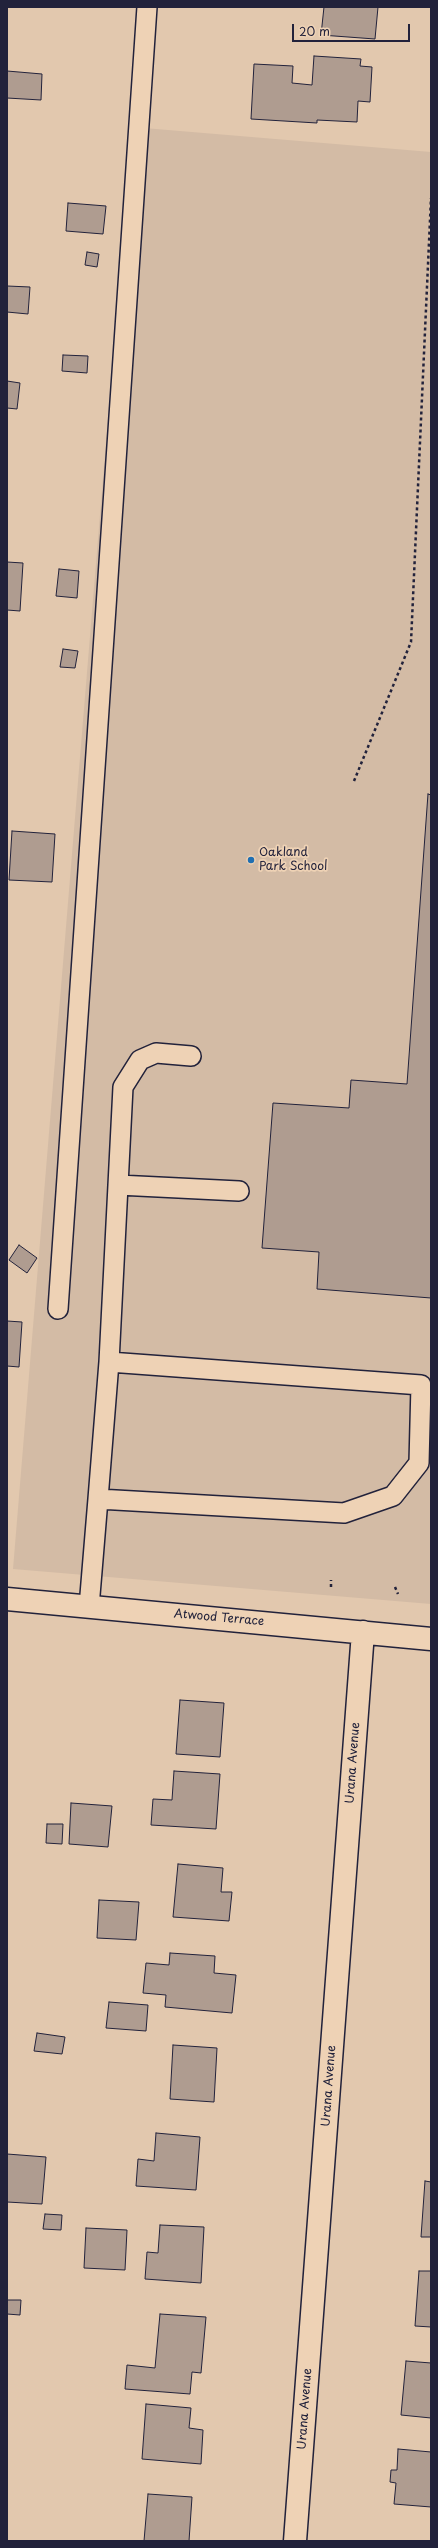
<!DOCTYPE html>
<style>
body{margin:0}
#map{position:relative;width:438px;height:2548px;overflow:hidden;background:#e2c8ae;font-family:"Playpen Sans",sans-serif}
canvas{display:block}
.frame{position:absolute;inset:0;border:8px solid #22223b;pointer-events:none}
.scale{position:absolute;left:292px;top:24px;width:118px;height:18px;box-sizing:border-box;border:2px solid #22223b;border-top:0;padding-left:5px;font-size:12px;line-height:14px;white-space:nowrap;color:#22223b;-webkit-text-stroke:3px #eed2b5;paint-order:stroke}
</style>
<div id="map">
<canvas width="438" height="2548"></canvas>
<div class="frame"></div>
<div class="scale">20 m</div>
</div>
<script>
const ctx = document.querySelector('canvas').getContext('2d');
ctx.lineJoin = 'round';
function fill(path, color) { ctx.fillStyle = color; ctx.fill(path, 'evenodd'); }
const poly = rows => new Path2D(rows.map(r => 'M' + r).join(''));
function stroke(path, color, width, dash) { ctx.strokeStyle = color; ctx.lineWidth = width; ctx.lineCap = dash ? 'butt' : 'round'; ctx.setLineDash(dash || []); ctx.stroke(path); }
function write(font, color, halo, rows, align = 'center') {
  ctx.font = font + ' "Playpen Sans",sans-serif'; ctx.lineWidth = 3.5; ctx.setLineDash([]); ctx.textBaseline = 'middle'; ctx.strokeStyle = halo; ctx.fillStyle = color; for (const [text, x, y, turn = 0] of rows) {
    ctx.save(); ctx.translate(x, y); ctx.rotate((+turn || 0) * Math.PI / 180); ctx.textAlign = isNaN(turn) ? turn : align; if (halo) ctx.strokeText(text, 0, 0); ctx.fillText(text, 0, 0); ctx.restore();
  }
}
fill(poly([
 [132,127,431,152,431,1604,13,1569]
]), '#d3bba5');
const building = poly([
 [324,7,378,7,375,39,321,35,324,7],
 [314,56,361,59,360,66,372,67,370,102,358,101,357,122,317,120,317,123,251,119,254,64,293,66,292,83,312,85,314,56],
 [7,71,42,74,41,100,7,98,7,71],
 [68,203,106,206,103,234,66,231,68,203],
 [87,252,99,254,97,267,85,265,87,252],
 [7,286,30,287,28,314,7,312,7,286],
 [63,355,88,356,87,373,62,371,63,355],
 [7,381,20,383,17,409,7,408,7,381],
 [7,562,23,563,20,611,7,610,7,562],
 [59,569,79,571,77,598,56,596,59,569],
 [63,649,78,651,75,668,60,667,63,649],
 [428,794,431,795,431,1298,317,1289,319,1252,262,1248,273,1103,349,1108,351,1080,407,1084,428,794],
 [12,831,55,834,52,882,9,880,12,831],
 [19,1245,37,1258,27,1273,9,1260,19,1245],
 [7,1321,22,1322,19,1367,7,1366,7,1321],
 [180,1700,224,1703,220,1757,176,1754,180,1700],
 [174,1771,220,1774,216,1829,151,1825,153,1799,172,1800,174,1771],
 [71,1803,112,1806,108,1847,69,1844,71,1803],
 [47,1824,63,1824,62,1844,46,1843,47,1824],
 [178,1864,223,1868,221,1892,232,1892,229,1921,173,1917,178,1864],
 [99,1900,139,1902,136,1940,97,1938,99,1900],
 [170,1953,215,1956,214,1973,236,1975,232,2013,165,2007,166,1995,143,1993,146,1963,169,1965,170,1953],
 [109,2002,148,2005,146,2031,106,2028,109,2002],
 [37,2033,65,2037,62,2054,34,2051,37,2033],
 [173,2045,217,2048,214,2102,170,2099,173,2045],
 [156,2133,200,2137,196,2190,136,2186,138,2159,154,2161,156,2133],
 [7,2154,46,2157,42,2204,7,2202,7,2154],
 [425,2181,431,2182,431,2237,421,2237,425,2181],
 [45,2214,62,2215,61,2230,43,2229,45,2214],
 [160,2225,204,2227,201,2283,145,2279,147,2252,158,2253,160,2225],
 [86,2228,127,2230,125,2270,84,2268,86,2228],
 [419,2271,431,2271,431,2327,415,2326,419,2271],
 [7,2300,21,2300,20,2315,7,2314,7,2300],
 [160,2314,206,2317,201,2373,192,2372,190,2394,125,2389,127,2365,155,2368,160,2314],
 [406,2361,431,2363,431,2418,401,2415,406,2361],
 [146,2404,191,2408,189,2428,203,2430,201,2464,142,2459,146,2404],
 [398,2449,431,2452,431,2507,394,2504,396,2483,390,2482,391,2470,397,2470,398,2449],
 [148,2494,192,2497,189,2541,144,2541,148,2494]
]);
fill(building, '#af9c90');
stroke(building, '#22223b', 1);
const lane = poly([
 [118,1185,239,1191],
 [58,1309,147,7],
 [109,1362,123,1087,140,1060,156,1053,191,1056],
 [89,1607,98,1499,109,1362,421,1385,419,1463,393,1496,344,1513,98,1499]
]);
const street = poly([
 [7,1599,431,1639],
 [295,2541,363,1632]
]);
stroke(lane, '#22223b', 22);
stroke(street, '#22223b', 25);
stroke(poly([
 [354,781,411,642,431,198],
 [331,1587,331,1580],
 [395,1587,398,1594]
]), '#22223b', 2.5, [3, 3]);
stroke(lane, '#eed2b5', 19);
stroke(street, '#eed2b5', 22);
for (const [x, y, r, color] of [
 [251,860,4,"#1f6fb2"]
]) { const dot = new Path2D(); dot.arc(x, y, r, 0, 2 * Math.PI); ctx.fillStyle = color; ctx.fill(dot); stroke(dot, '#eed2b5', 1.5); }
write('12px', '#22223b', '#eed2b5', [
 ["Oakland",259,853],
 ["Park School",259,867]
], 'left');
write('12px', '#22223b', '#eed2b5', [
 ["Atwood Terrace",219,1618,5],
 ["Urana Avenue",353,1763,-86],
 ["Urana Avenue",329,2086,-86],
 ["Urana Avenue",305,2409,-86]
]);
</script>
